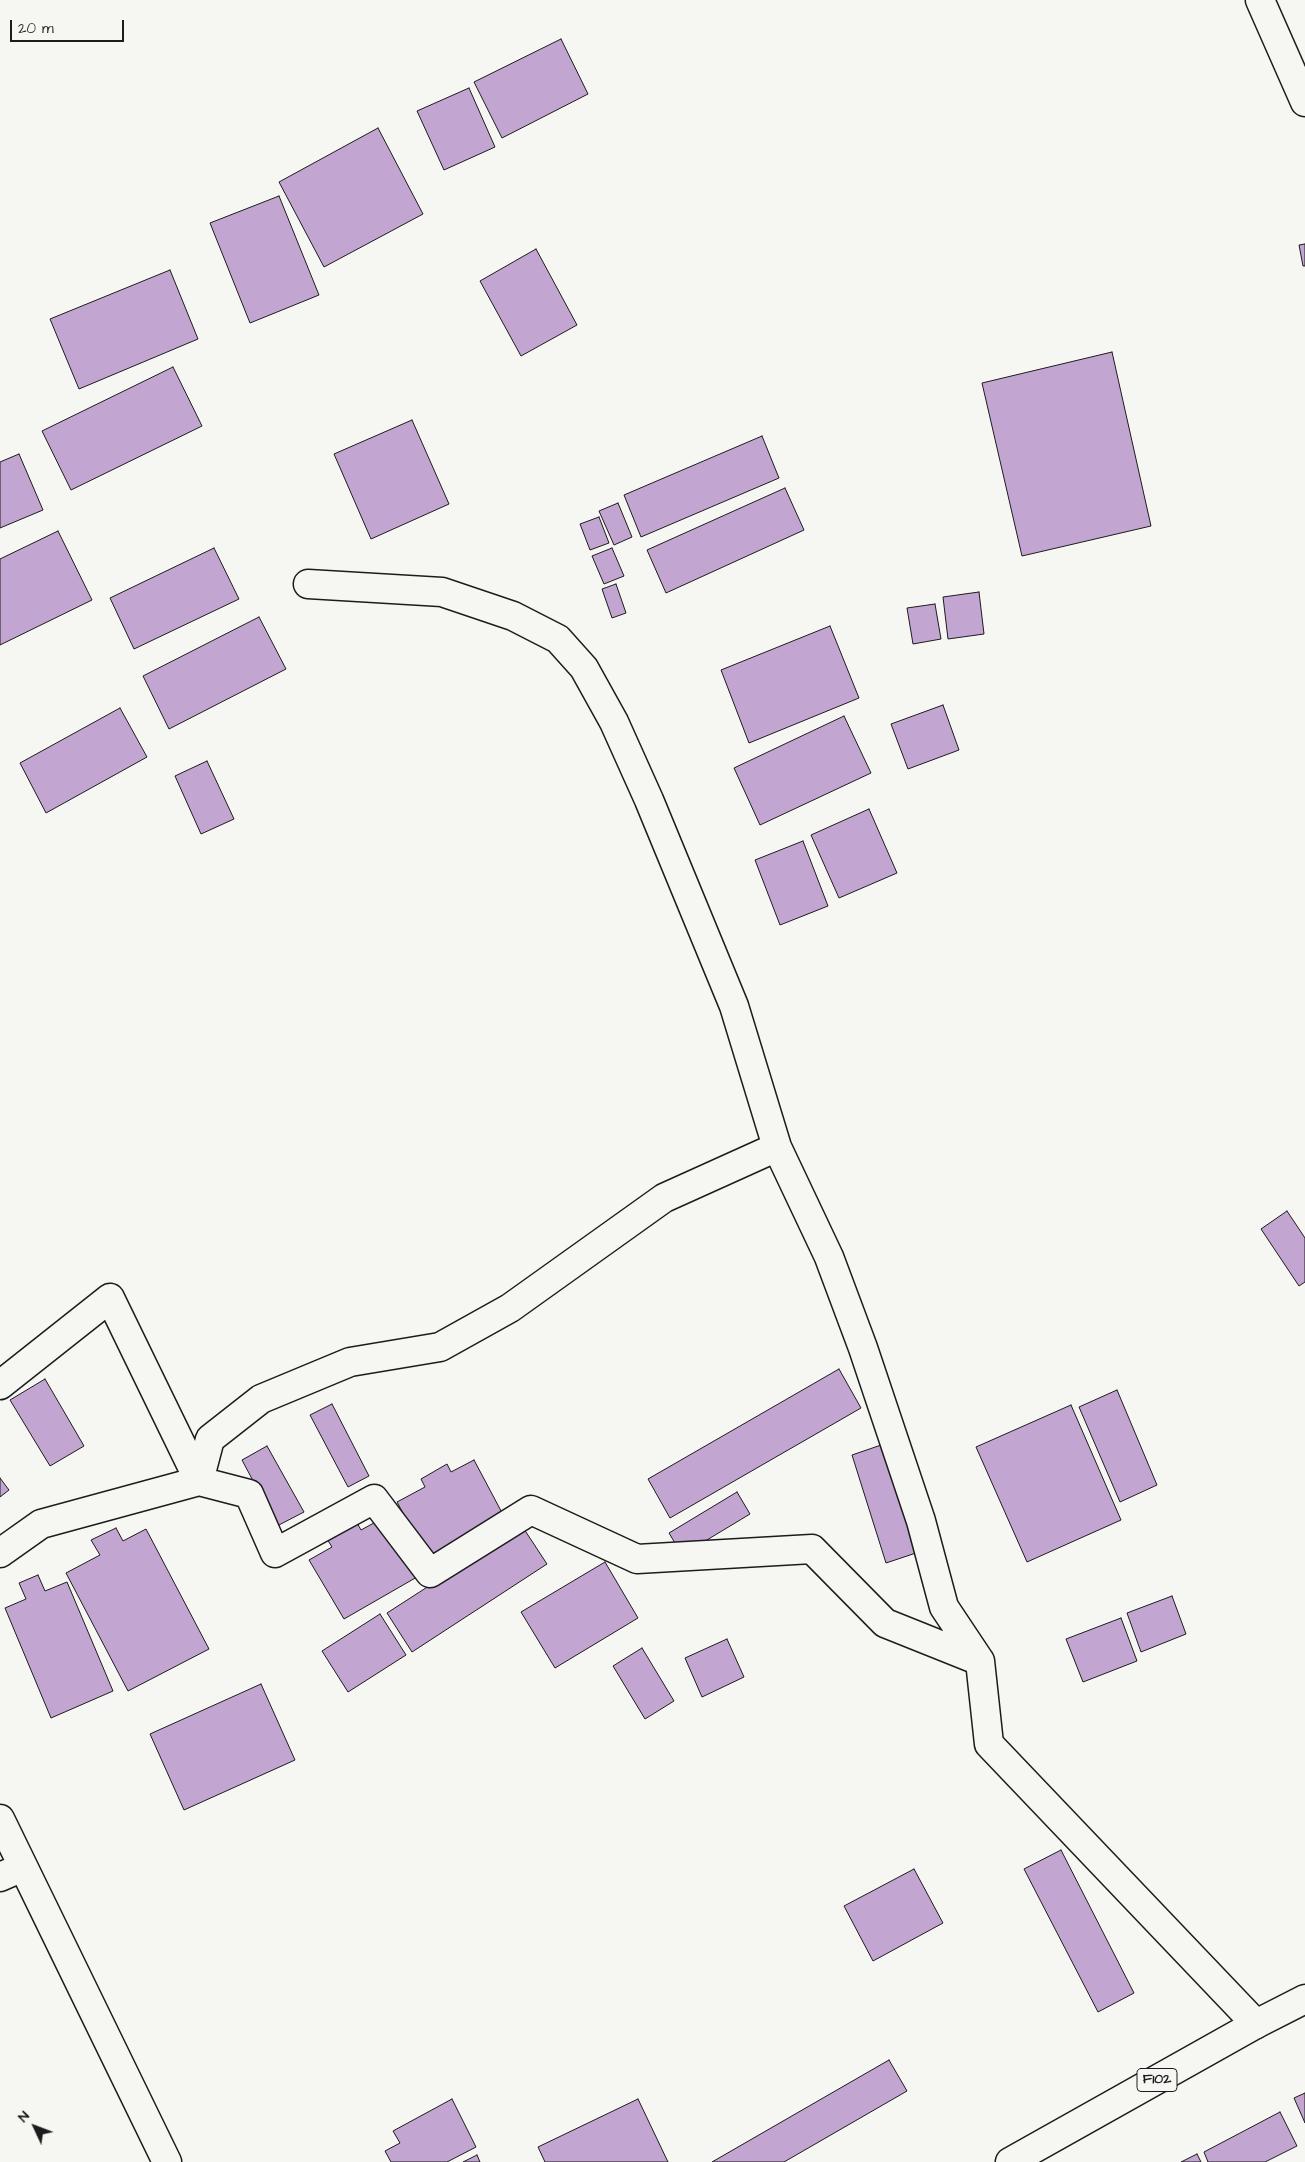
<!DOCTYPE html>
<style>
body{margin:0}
#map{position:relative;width:1305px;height:2162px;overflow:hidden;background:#f6f6f2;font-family:"Architects Daughter",sans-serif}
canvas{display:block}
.north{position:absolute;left:10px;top:2102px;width:50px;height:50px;-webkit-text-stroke:4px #f6f6f2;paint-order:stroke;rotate:313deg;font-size:14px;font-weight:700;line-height:20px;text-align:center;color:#1c1c1c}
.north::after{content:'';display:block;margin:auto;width:18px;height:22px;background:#1c1c1c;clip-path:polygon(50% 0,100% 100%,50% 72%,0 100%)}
.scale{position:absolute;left:10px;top:20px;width:114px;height:22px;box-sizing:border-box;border:2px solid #1c1c1c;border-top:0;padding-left:6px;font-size:15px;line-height:18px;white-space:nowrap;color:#1c1c1c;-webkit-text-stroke:4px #f6f6f2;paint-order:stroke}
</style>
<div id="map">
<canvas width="1305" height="2162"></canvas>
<div class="north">N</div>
<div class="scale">20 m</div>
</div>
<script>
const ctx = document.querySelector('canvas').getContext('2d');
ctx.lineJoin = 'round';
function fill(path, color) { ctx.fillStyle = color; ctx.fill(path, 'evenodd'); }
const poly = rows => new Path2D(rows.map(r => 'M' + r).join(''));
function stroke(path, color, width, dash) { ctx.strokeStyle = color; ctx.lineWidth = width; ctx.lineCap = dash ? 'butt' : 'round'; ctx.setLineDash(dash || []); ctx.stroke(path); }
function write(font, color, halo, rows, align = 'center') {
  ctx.font = font + ' "Architects Daughter",sans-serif'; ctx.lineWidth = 4.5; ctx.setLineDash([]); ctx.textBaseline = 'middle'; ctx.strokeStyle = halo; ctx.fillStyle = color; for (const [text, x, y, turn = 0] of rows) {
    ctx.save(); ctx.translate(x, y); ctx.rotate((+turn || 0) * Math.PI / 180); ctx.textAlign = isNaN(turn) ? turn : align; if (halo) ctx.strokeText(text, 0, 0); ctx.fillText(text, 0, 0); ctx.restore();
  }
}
const building = poly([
 [561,39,588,94,502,138,474,82,561,39],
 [469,88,495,147,444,170,417,111,469,88],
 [378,128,423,214,324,267,279,182,378,128],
 [279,196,319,295,250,323,210,223,279,196],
 [1305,244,1305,266,1303,266,1299,245,1305,244],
 [536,249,577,325,521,356,480,281,536,249],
 [170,270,198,339,79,389,50,319,170,270],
 [1112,352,1151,526,1022,556,982,383,1112,352],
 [173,367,202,426,71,490,42,431,173,367],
 [412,420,449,504,371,539,334,454,412,420],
 [762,436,779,478,641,537,624,495,762,436],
 [19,454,43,510,0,528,0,462,19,454],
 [785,488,804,530,666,593,647,550,785,488],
 [618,503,632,537,614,545,599,511,618,503],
 [599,517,609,543,590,550,580,524,599,517],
 [58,531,92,600,0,645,0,559,58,531],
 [214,548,239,599,134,649,110,598,214,548],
 [612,548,624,576,604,584,592,556,612,548],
 [616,584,626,613,612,618,602,589,616,584],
 [979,592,984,634,948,639,943,597,979,592],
 [935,604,941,639,913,644,907,608,935,604],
 [259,617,286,669,169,729,143,676,259,617],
 [830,626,859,698,749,743,721,670,830,626],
 [943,705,959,750,908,769,891,724,943,705],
 [120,708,147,757,46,813,20,763,120,708],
 [844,716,871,773,760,825,734,768,844,716],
 [207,761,234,819,201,834,175,776,207,761],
 [869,809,897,873,839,898,811,835,869,809],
 [803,841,828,906,780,925,755,860,803,841],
 [1287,1211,1305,1238,1305,1282,1299,1286,1261,1229,1287,1211],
 [839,1369,861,1408,670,1518,648,1479,839,1369],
 [45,1379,84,1446,50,1466,10,1400,45,1379],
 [1117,1390,1157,1485,1120,1502,1079,1407,1117,1390],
 [332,1404,369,1476,348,1487,310,1415,332,1404],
 [1071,1405,1121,1520,1027,1562,976,1447,1071,1405],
 [887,1443,922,1551,886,1563,852,1455,887,1443],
 [267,1446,304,1512,277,1526,242,1460,267,1446],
 [474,1460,508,1524,432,1566,397,1502,425,1487,421,1479,447,1464,451,1472,474,1460],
 [0,1478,9,1490,0,1497,0,1478],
 [737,1492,750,1514,682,1555,669,1533,737,1492],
 [383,1518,417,1577,344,1619,309,1560,332,1547,327,1539,356,1521,361,1530,383,1518],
 [522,1526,547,1564,412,1652,387,1613,522,1526],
 [116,1528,123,1541,146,1529,209,1649,128,1691,66,1573,100,1555,91,1540,116,1528],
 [605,1562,638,1618,555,1668,521,1612,605,1562],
 [38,1575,45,1591,67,1582,113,1691,51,1718,5,1608,26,1599,19,1583,38,1575],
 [1172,1596,1186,1634,1141,1652,1127,1613,1172,1596],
 [380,1614,406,1655,348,1692,322,1651,380,1614],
 [1121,1618,1137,1661,1083,1682,1066,1639,1121,1618],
 [727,1639,744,1677,702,1697,685,1658,727,1639],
 [642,1648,674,1701,645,1719,613,1666,642,1648],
 [261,1684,295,1760,184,1810,150,1734,261,1684],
 [1061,1850,1134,1993,1098,2012,1024,1869,1061,1850],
 [914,1869,943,1923,873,1961,844,1906,914,1869],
 [889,2060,907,2091,784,2162,712,2162,889,2060],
 [1305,2093,1305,2123,1294,2098,1305,2093],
 [452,2099,476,2147,447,2162,391,2162,385,2151,400,2143,393,2131,452,2099],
 [638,2099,668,2162,545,2162,538,2147,638,2099],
 [1280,2112,1297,2146,1265,2162,1208,2162,1204,2152,1280,2112],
 [1197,2154,1201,2162,1181,2162,1197,2154],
 [477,2155,480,2162,463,2162,477,2155]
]);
fill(building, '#c3a5d1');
stroke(building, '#1c1c1c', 1);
const minor = poly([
 [308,584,442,592,513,616,558,639,584,668,614,722,649,800,734,1006,777,1147,829,1257,863,1348,921,1521,944,1607,980,1661,989,1744,1256,2024],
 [0,1385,110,1298,199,1481],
 [199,1481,210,1439,261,1399,350,1362,440,1347,510,1308,664,1198,777,1147],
 [0,1553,41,1524,199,1481,249,1494,275,1553,374,1499,430,1573,531,1510,637,1559,812,1549,885,1623,980,1661],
 [0,1819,167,2162],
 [0,1877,23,1867]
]);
const primary = poly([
 [1260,0,1305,102],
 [1010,2162,1256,2024,1305,1999]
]);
stroke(minor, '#1c1c1c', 31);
stroke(primary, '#1c1c1c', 31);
stroke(minor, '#f6f6f2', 28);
stroke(primary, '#f6f6f2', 28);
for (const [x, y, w] of [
 [1157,2080,40]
]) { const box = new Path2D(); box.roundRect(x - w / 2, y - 11.5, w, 23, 4); ctx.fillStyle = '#f6f6f2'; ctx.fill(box); stroke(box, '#1c1c1c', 1); }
write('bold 14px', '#1c1c1c', null, [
 ["F102",1157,2080]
]);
</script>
